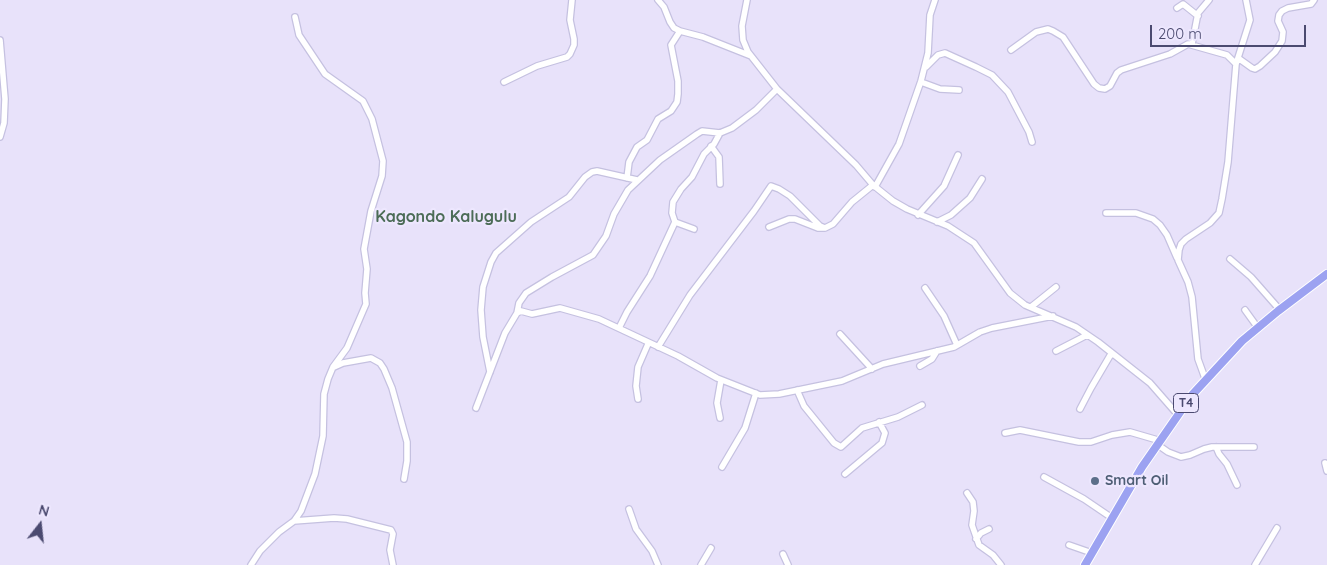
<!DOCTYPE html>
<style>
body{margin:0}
#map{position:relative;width:1327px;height:565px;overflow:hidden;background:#e8e2fa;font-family:Quicksand,sans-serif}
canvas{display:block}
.north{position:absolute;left:15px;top:500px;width:50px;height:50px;-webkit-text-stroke:4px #ede7fe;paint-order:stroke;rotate:16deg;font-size:14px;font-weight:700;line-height:20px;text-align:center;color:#4b4a70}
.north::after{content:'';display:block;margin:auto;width:18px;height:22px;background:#4b4a70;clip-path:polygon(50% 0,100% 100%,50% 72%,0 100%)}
.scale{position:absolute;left:1150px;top:25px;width:156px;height:22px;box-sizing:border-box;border:2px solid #4b4a70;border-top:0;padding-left:6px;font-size:15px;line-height:18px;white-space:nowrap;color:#4b4a70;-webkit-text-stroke:4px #ede7fe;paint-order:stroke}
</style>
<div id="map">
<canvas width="1327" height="565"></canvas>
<div class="north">N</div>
<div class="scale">200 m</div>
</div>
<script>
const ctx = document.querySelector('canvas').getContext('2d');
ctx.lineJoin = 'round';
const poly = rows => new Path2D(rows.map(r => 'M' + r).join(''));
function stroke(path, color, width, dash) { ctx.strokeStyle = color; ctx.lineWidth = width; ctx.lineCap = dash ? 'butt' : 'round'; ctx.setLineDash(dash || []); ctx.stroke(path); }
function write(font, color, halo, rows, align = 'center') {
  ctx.font = font + ' Quicksand,sans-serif'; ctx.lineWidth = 4.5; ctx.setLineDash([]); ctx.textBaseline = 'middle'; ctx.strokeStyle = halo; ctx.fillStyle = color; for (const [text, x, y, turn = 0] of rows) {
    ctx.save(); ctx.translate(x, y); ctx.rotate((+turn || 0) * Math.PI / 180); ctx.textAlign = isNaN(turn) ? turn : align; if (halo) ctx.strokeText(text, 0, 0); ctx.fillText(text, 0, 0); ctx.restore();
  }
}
const minor = poly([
 [658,0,664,7,670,22,674,28,680,31,703,37,751,56],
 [747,0,742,26,743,40,748,52,777,89,856,165,873,185,893,201,907,209,948,226,974,243,1010,293,1025,305,1076,327,1098,342,1150,383,1178,415],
 [1177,8,1183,4,1198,16],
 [0,40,5,99,4,123,0,137],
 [1192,44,1198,13,1209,0],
 [1011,50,1036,32,1048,29,1053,31,1063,37,1094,84,1099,88,1105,89,1110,86,1117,73,1121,70,1170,54,1188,44,1227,55,1236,64],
 [1238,58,1252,68,1255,69,1260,66,1275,52,1282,41,1283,32,1278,21,1279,15,1282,11,1288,8,1311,4,1314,0],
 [926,67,938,55,945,53,976,67,992,75,1008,92,1029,132,1032,142],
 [504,82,537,66,567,57,570,54,574,45,574,39,570,20,572,0],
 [921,82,940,89,959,90],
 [711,146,719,157,720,184],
 [627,178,629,162,637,147,647,140,658,119,671,111,677,102,678,94,678,81,671,45,680,31],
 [875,187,899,144,921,81,928,53,930,15,935,0],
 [1106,213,1136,213,1153,219,1160,225,1167,235,1177,258],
 [918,215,944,186,958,155],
 [937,222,951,215,970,198,982,179],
 [769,227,789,219,795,219,818,228,823,228],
 [694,229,675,222,672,213,673,202,681,189,692,177,704,154,714,144,720,133],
 [1230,259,1251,277,1280,310],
 [925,288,944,316,957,345],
 [1031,307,1056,287],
 [1245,310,1258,328],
 [517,313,519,303,526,293,552,277,593,255,606,236,614,214,628,190,660,160,697,134,702,131,720,133,732,128,756,110,777,89],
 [619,328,627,312,650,276,675,222],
 [840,334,872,369],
 [658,347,690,295,754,211,771,186,779,189,790,196,820,226,825,228,833,224,852,202,873,185],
 [1056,351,1087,335],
 [920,366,932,359,937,351],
 [334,367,343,363,371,358,380,363,384,369,392,388,407,442,407,461,404,479],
 [490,372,483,337,481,310,483,287,491,262,496,253,531,222,569,197,585,177,592,172,597,171,637,180],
 [1206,381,1198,359,1192,297,1188,282,1178,260,1179,250,1181,244,1186,239,1210,223,1219,213,1222,199,1228,162,1236,64,1250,20,1246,0],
 [797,390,804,406,834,443,841,447,862,428,898,417,922,405],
 [638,399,636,386,638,367,648,344],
 [476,408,505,333,517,313,521,311,532,314,560,308,599,319,678,356,717,378,760,395,779,394,842,381,883,364,954,347,980,332,992,328,1053,316],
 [1080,409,1091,388,1111,354],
 [720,418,717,403,721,380],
 [1005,433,1020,430,1079,442,1091,442,1112,435,1130,432,1161,441],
 [1158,445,1168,452,1181,457,1190,455,1204,449,1212,447,1254,447],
 [1216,447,1219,454,1227,464,1237,485],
 [1325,463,1327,471],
 [722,467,745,428,756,393],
 [845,474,882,443,885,433,879,422],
 [1044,477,1084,499,1112,518],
 [967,493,973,502,974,511,972,525,979,545,993,555,1001,565],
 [629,509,636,529,652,551,658,565],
 [294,521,334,518,347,519,391,530,393,534,390,550,393,565],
 [976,539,981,533,989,529],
 [1069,545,1092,553],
 [783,554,788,565],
 [251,565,260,551,279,532,294,521,301,511,315,474,323,436,324,394,328,379,333,367,347,348,366,304,365,293,367,269,364,249,371,211,382,176,383,161,372,119,363,101,325,74,299,35,295,17],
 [701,565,711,548],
 [1255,565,1277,528]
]);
const highway = poly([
 [1085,565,1142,467,1192,395,1242,341,1278,311,1327,274]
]);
stroke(minor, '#c5c1e0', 8);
stroke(highway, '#fff', 10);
stroke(minor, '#fff', 5.5);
stroke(highway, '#9ca2f1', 8);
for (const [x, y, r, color] of [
 [1095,481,5,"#5c6f8a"]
]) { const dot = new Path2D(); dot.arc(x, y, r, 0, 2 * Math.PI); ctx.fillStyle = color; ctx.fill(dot); stroke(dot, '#ede7fe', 2); }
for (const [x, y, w] of [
 [1186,403,25]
]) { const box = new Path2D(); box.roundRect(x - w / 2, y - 9.5, w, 19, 4); ctx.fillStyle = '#ede7fe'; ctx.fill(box); stroke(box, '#4b4a70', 1); }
write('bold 12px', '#4b4a70', null, [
 ["T4",1186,403]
]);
write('bold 14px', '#4e5e75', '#ede7fe', [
 ["Smart Oil",1105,481]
], 'left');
write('bold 16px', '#4c6c57', '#ede7fe', [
 ["Kagondo Kalugulu",446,217]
]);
</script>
